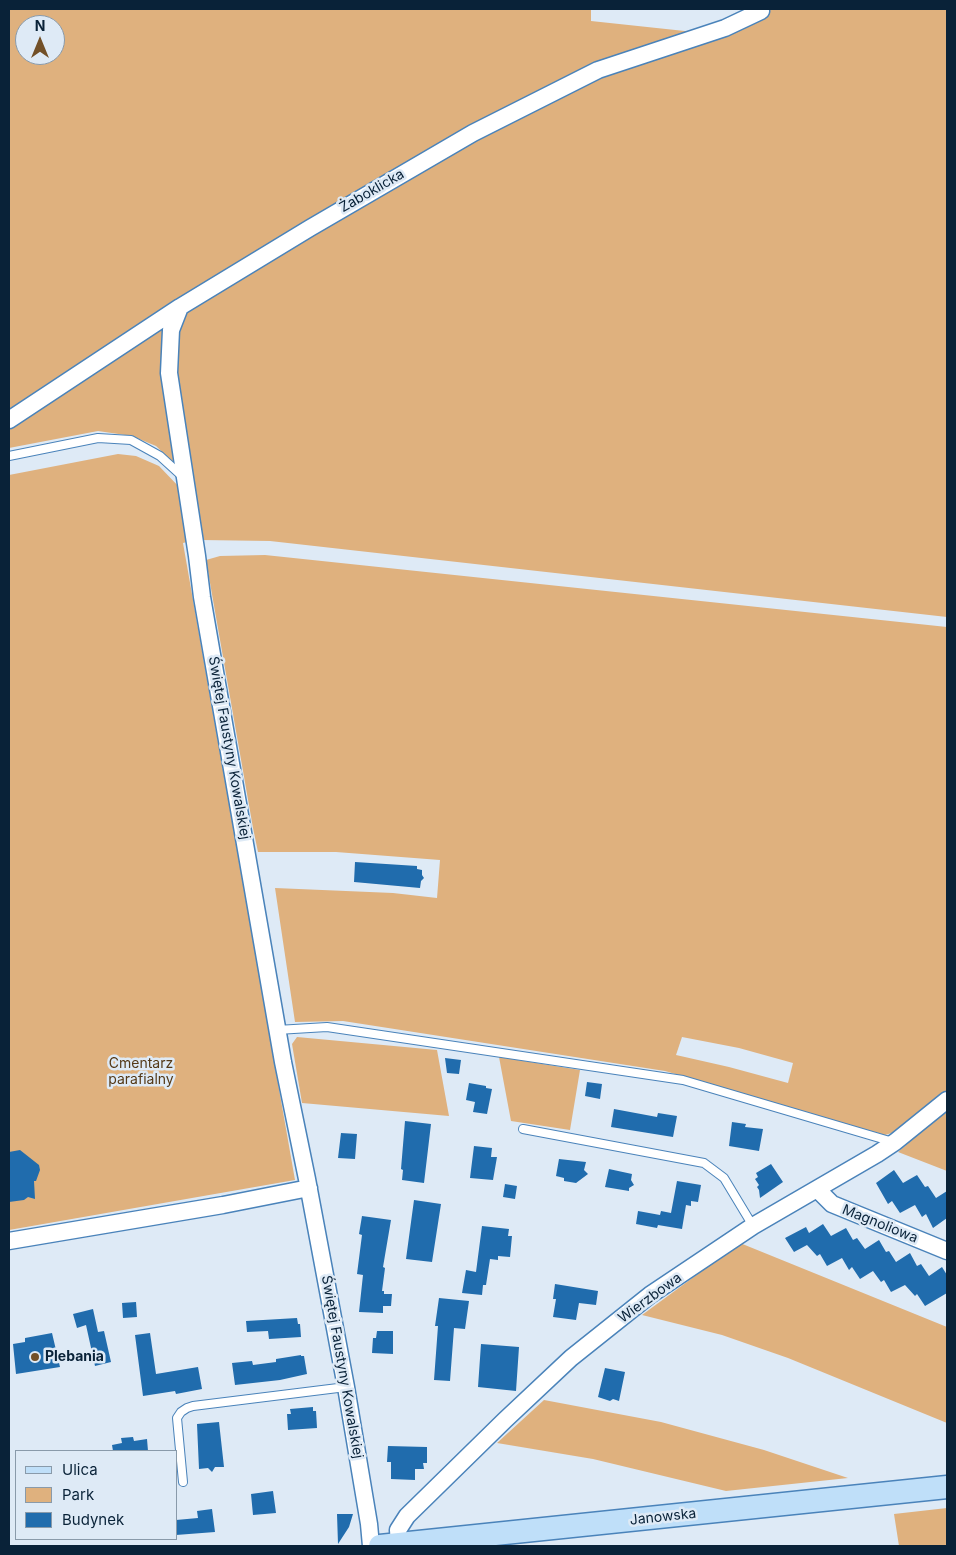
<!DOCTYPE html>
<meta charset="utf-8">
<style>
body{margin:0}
#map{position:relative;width:956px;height:1555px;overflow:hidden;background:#deeaf6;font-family:Inter,sans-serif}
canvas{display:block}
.frame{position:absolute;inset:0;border:10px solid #092238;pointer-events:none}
.legend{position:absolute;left:15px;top:1450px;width:162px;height:90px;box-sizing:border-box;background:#deeaf6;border:1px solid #899aaa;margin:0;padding:6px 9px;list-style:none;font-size:15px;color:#092238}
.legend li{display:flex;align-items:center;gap:10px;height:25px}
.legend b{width:25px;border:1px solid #899aaa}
.north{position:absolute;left:15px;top:15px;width:50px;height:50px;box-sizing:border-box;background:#deeaf6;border:1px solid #899aaa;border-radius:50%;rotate:0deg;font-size:14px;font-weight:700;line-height:20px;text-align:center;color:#092238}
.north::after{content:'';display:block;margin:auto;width:18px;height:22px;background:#725028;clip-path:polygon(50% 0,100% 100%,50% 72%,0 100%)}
</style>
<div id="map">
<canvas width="956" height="1555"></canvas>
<div class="frame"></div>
<ul class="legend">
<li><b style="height:6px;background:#bfdff9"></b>Ulica</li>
<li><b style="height:14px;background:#dfb17e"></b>Park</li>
<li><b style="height:14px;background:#206cad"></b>Budynek</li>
</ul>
<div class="north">N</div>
</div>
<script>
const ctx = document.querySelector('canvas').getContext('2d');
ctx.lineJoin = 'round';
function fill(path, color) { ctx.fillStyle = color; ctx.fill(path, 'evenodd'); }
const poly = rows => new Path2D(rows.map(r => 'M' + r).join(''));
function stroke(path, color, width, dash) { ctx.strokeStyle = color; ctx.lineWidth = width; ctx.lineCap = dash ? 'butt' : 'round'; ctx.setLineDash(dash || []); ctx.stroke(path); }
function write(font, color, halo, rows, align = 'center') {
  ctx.font = font + ' Inter,sans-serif'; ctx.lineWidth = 5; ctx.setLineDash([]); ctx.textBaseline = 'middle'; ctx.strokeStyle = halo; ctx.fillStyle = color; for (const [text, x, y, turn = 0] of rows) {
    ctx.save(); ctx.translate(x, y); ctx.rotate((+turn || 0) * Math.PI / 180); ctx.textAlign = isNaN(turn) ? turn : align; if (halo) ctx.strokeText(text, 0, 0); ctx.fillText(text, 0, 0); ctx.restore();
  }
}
fill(poly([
 [9,9,591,9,591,21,694,32,594,68,121,339,47,384,9,411],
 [25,25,55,25,55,55,25,55],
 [772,9,947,9,947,617,270,541,201,540,197,501,188,473,172,345,188,309,347,210,593,77,758,18],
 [173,315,182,471,156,446,132,436,98,431,9,448,9,424],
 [118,454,136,456,159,466,182,490,191,541,183,543,295,1180,9,1230,9,475],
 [265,555,947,627,947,1092,898,1131,885,1135,665,1071,343,1021,295,1022,275,888,393,893,437,898,440,860,336,852,258,852,253,828,206,560,220,556],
 [682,1037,739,1048,793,1063,788,1083,729,1067,676,1055],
 [297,1037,437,1050,449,1116,302,1103,292,1044],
 [499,1057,580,1070,570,1130,511,1121],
 [947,1109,947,1171,898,1152],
 [740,1243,947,1327,947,1423,788,1358,722,1335,642,1315],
 [544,1400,661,1422,764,1450,848,1478,726,1491,593,1459,497,1443],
 [947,1508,947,1546,899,1546,894,1514]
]), '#dfb17e');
fill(poly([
 [355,862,417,866,417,869,422,870,422,875,424,878,421,881,420,888,354,882],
 [445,1058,461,1060,459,1074,447,1073],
 [587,1082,602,1084,600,1099,585,1096],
 [469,1083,486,1086,486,1088,492,1089,487,1114,473,1112,475,1102,466,1100],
 [614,1109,657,1117,658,1113,677,1116,673,1137,611,1127],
 [405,1121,431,1124,424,1183,402,1180,403,1170,401,1169],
 [732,1122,746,1124,745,1127,763,1129,759,1151,729,1146],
 [341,1133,357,1134,355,1159,338,1158],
 [474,1146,492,1148,491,1157,497,1157,493,1180,470,1178],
 [20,1150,39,1165,40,1170,36,1181,34,1181,35,1199,28,1197,24,1200,9,1202,9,1152],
 [559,1159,586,1162,584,1170,588,1174,576,1183,564,1181,564,1178,556,1176],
 [771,1164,783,1182,760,1198,759,1190,757,1187,759,1185,755,1179,758,1177,756,1173],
 [609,1169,632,1174,631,1180,634,1185,629,1188,629,1191,605,1187],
 [894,1170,903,1183,917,1175,925,1187,928,1186,936,1198,947,1191,947,1218,933,1228,926,1214,922,1217,915,1205,900,1213,892,1201,888,1204,876,1183],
 [677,1181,701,1185,698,1202,691,1201,691,1206,686,1205,682,1229,658,1225,657,1228,636,1224,638,1211,660,1215,661,1211,671,1213],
 [505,1184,517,1186,515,1199,503,1197],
 [414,1200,441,1204,432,1262,406,1259],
 [362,1216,391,1220,383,1267,385,1268,382,1291,384,1291,384,1294,392,1294,391,1306,383,1306,383,1313,359,1312,363,1275,357,1274,362,1235,359,1234],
 [823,1224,831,1236,846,1228,853,1240,857,1238,865,1249,879,1240,886,1252,889,1251,896,1262,910,1253,917,1266,921,1264,929,1276,942,1267,947,1275,947,1293,925,1306,917,1294,915,1296,905,1285,891,1292,884,1280,881,1282,873,1271,860,1279,852,1267,849,1270,842,1258,827,1266,820,1254,817,1256,807,1245,794,1252,785,1238,806,1227,809,1233],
 [482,1226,509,1229,508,1236,512,1236,510,1257,498,1256,498,1260,490,1259,486,1285,483,1285,482,1295,462,1293,466,1270,476,1272],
 [555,1284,598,1291,596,1305,579,1303,576,1320,553,1317,556,1299,553,1299],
 [439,1298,469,1301,465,1329,454,1328,450,1381,434,1380,438,1326,435,1326],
 [136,1302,137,1317,123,1318,122,1303],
 [93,1309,98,1332,104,1331,111,1362,95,1366,86,1325,77,1328,73,1314],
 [297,1318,298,1324,300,1324,301,1337,269,1339,268,1331,247,1332,246,1321],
 [377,1331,393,1331,393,1354,372,1353,373,1338,376,1338],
 [52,1333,60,1367,16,1374,13,1344,25,1342,25,1338],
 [150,1333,156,1374,198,1367,202,1389,176,1394,175,1391,143,1396,135,1335],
 [481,1344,519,1347,516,1391,478,1387],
 [301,1355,301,1356,304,1356,307,1374,280,1380,235,1385,232,1363,252,1361,253,1365,276,1362,276,1359],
 [605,1368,625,1372,619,1401,613,1399,610,1401,598,1397],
 [313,1407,313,1411,316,1411,317,1428,288,1430,287,1414,291,1414,290,1409],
 [219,1422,224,1467,215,1467,212,1472,208,1468,199,1469,197,1424],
 [133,1437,134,1441,147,1439,148,1451,113,1451,112,1445,122,1443,121,1438],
 [388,1446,427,1447,427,1463,423,1463,424,1469,415,1469,415,1480,391,1479,391,1462,387,1462],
 [273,1491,276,1513,253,1515,251,1494],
 [212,1509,215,1532,176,1535,176,1520,198,1518,197,1511],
 [337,1514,353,1514,349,1527,338,1544]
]), '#206cad');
const service = poly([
 [9,456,98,438,131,440,160,456,183,477],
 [277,1030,327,1027,683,1080,893,1142],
 [523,1129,704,1163,724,1178,753,1226],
 [183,1482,177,1418,181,1412,187,1408,193,1406,346,1387]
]);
const minor = poly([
 [180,307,171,330,169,373,197,556,202,597,283,1062,307,1179,346,1387,369,1524,371,1546],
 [9,420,180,307,310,228,473,133,598,70,725,28,761,11],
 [817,1189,832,1204,947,1251],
 [9,1241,223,1205,309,1188],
 [399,1544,398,1530,407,1516,505,1420,571,1358,650,1295,753,1226,877,1154,895,1142,947,1100]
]);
const secondary = poly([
 [380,1546,947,1487]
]);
stroke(service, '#4a83ba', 10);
stroke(minor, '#4a83ba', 19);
stroke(secondary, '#4a83ba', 25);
stroke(service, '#fff', 8);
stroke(minor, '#fff', 16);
stroke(secondary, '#bfdff9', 22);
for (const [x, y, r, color] of [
 [35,1357,5,"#725028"]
]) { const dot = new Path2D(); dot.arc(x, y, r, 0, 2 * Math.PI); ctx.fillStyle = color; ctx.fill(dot); stroke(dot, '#deeaf6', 2); }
write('14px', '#092238', '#deeaf6', [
 ["Żaboklicka",372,191,-30],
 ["Świętej Faustyny Kowalskiej",229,748,80],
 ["Magnoliowa",880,1224,22],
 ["Wierzbowa",650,1298,-36],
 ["Świętej Faustyny Kowalskiej",342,1367,80],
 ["Janowska",663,1517,-6]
]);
write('14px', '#543917', '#deeaf6', [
 ["Cmentarz",141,1064],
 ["parafialny",141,1080]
]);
write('bold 14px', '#092238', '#deeaf6', [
 ["Plebania",45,1357]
], 'left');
</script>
